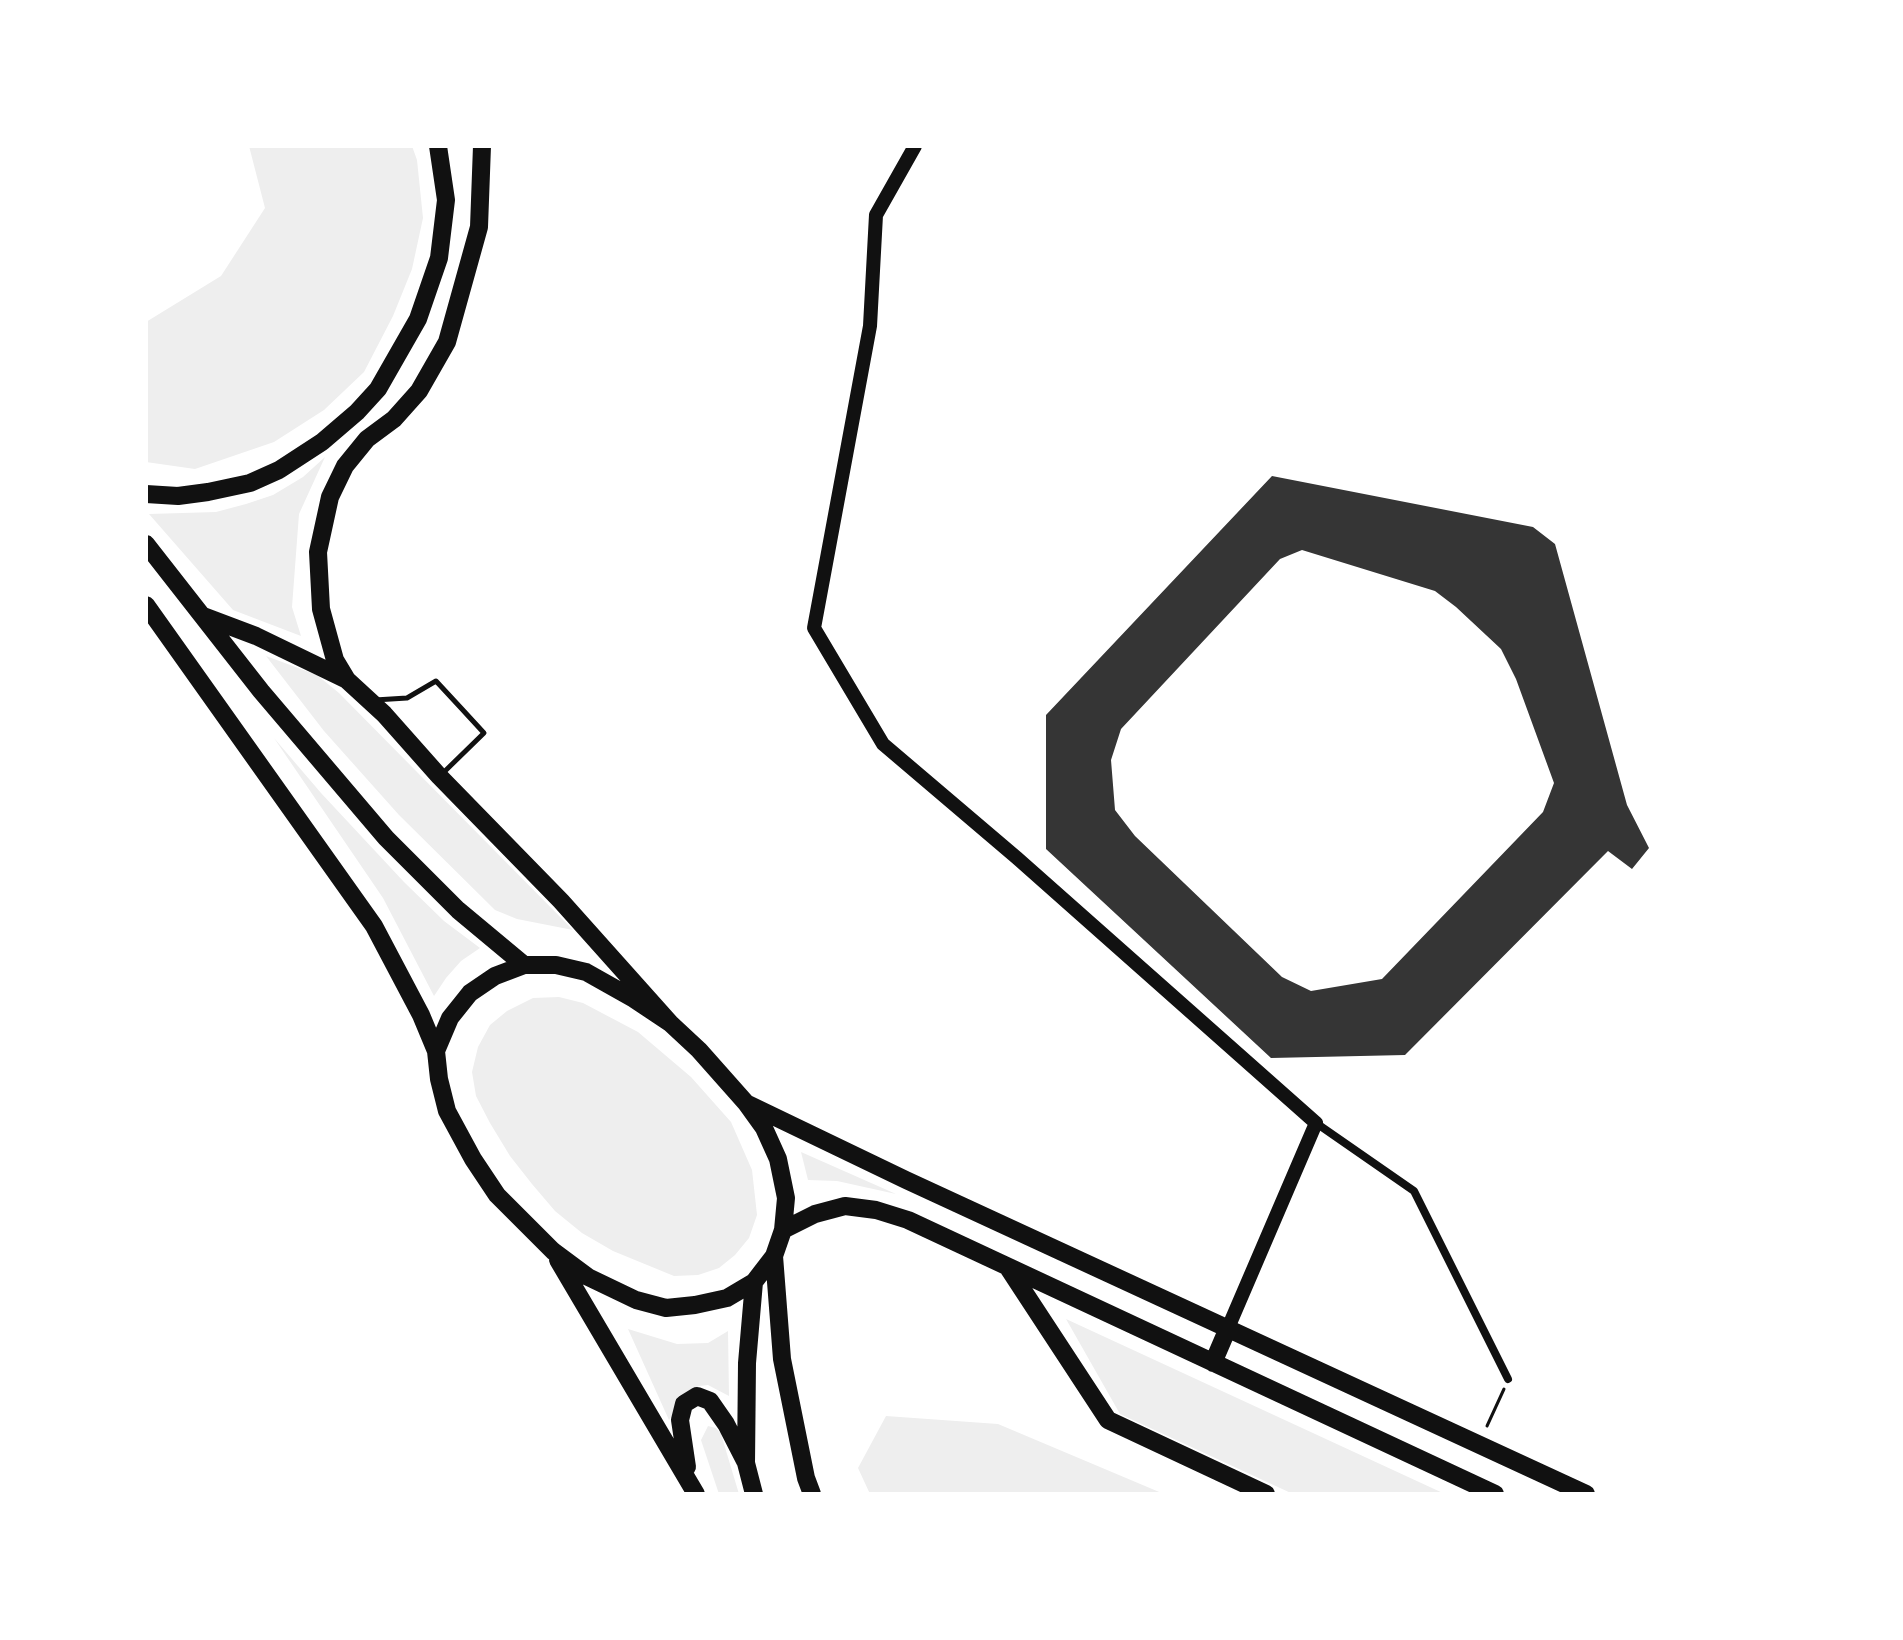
<!DOCTYPE html>
<style>
body{margin:0}
#map{position:relative;width:1903px;height:1640px;overflow:hidden;background:#fff;font-family:"Fira Sans",sans-serif}
canvas{display:block}
.frame{position:absolute;inset:0;border:148px solid #fff;pointer-events:none}
</style>
<div id="map">
<canvas width="1903" height="1640"></canvas>
<div class="frame"></div>
</div>
<script>
const ctx = document.querySelector('canvas').getContext('2d');
ctx.lineJoin = 'round';
function fill(path, color) { ctx.fillStyle = color; ctx.fill(path, 'evenodd'); }
const poly = rows => new Path2D(rows.map(r => 'M' + r).join(''));
function stroke(path, color, width, dash) { ctx.strokeStyle = color; ctx.lineWidth = width; ctx.lineCap = dash ? 'butt' : 'round'; ctx.setLineDash(dash || []); ctx.stroke(path); }
fill(poly([
 [249,146,412,146,417,160,423,218,412,269,393,316,364,372,324,410,274,442,195,469,146,462,146,322,221,276,265,208],
 [325,457,299,514,292,607,301,636,233,610,149,514,216,512,246,504,273,495,303,477],
 [266,656,317,675,339,693,573,930,517,919,495,910,399,815,324,731],
 [274,738,321,793,404,882,444,921,480,948,461,961,446,978,434,996,383,898],
 [559,997,583,1003,638,1032,691,1077,731,1122,752,1170,757,1215,749,1238,735,1255,719,1268,698,1275,674,1276,613,1251,582,1233,555,1211,532,1184,510,1156,490,1123,476,1096,472,1072,478,1047,490,1025,507,1011,533,998],
 [801,1152,896,1194,837,1181,808,1180],
 [1066,1319,1445,1494,1293,1494,1120,1414],
 [628,1329,677,1344,708,1343,728,1331,729,1396,708,1385,699,1386,688,1392,669,1420],
 [886,1416,998,1424,1164,1494,870,1494,858,1468],
 [708,1426,716,1428,721,1434,739,1494,719,1494,701,1440]
]), '#eee');
fill(poly([
 [1272,476,1533,527,1555,544,1627,805,1649,848,1632,869,1608,851,1405,1055,1271,1058,1046,849,1046,715],
 [1302,550,1435,591,1456,607,1501,649,1516,679,1554,783,1543,812,1382,979,1311,991,1282,977,1135,836,1115,810,1111,760,1121,729,1280,559]
]), '#353535');
stroke(poly([
 [1487,1426,1504,1389]
]), '#111', 3);
stroke(poly([
 [375,700,407,698,436,681,461,708,484,733,443,773]
]), '#111', 5);
stroke(poly([
 [1316,1123,1414,1191,1508,1379]
]), '#111', 8);
stroke(poly([
 [915,146,876,215,870,326,814,628,883,744,1017,858,1316,1123,1228,1328]
]), '#111', 14);
stroke(poly([
 [482,146,479,227,447,342,419,391,394,419,367,439,345,466,330,497,318,552,321,609,335,660,347,680,384,714,439,776,561,901,670,1023],
 [146,544,261,691,386,838,458,910,524,965],
 [146,605,374,926,421,1015,436,1051],
 [203,616,256,636,347,680],
 [524,965,556,965,586,972,634,999,670,1023,699,1050,746,1103,764,1128,778,1159,786,1198,783,1230,774,1256,754,1282,727,1298,695,1305,666,1308,636,1300,588,1277,553,1251,497,1195,473,1159,447,1111,439,1079,436,1051,450,1018,470,993,495,976,524,965],
 [748,1104,906,1180,1586,1494],
 [783,1230,815,1214,845,1206,876,1210,908,1220,1495,1494],
 [774,1256,782,1359,806,1478,812,1494],
 [558,1260,696,1494],
 [1009,1269,1108,1420,1266,1494],
 [754,1282,747,1363,746,1463,754,1494],
 [1213,1363,1228,1328],
 [687,1467,680,1420,684,1404,697,1396,710,1401,726,1424,745,1461]
]), '#111', 18);
stroke(poly([
 [146,494,178,496,208,492,250,483,279,470,322,442,357,412,378,389,418,319,439,258,446,200,438,146]
]), '#111', 18);
</script>
